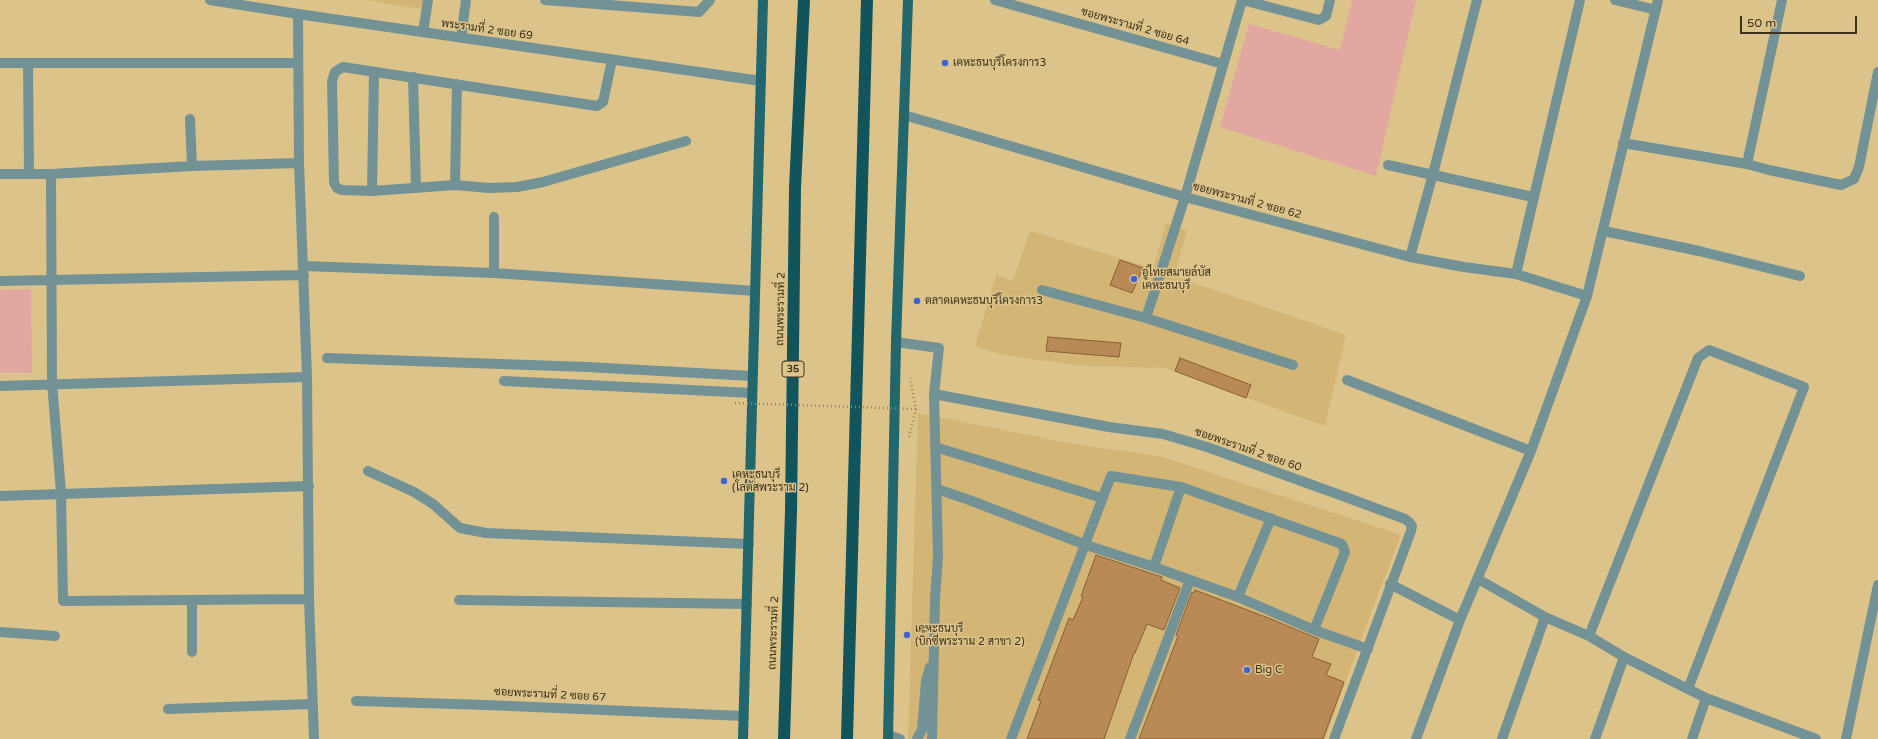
<!DOCTYPE html>
<meta charset="utf-8">
<style>
body{margin:0}
#map{position:relative;width:1878px;height:739px;overflow:hidden;background:#dcc38a;font-family:"Varela Round",sans-serif}
canvas{display:block}
.scale{position:absolute;left:1740px;top:16px;width:117px;height:18px;box-sizing:border-box;border:2px solid #3d331c;border-top:0;padding-left:5px;font-size:12px;line-height:14px;white-space:nowrap;color:#3d331c;-webkit-text-stroke:3px #dcc38a;paint-order:stroke}
</style>
<div id="map">
<canvas width="1878" height="739"></canvas>
<div class="scale">50 m</div>
</div>
<script>
const ctx = document.querySelector('canvas').getContext('2d');
ctx.lineJoin = 'round';
function fill(path, color) { ctx.fillStyle = color; ctx.fill(path, 'evenodd'); }
const poly = rows => new Path2D(rows.map(r => 'M' + r).join(''));
function stroke(path, color, width, dash) { ctx.strokeStyle = color; ctx.lineWidth = width; ctx.lineCap = dash ? 'butt' : 'round'; ctx.setLineDash(dash || []); ctx.stroke(path); }
function write(font, color, halo, rows, align = 'center') {
  ctx.font = font + ' "Varela Round",Sarabun,sans-serif'; ctx.lineWidth = 3; ctx.setLineDash([]); ctx.textBaseline = 'middle'; ctx.strokeStyle = halo; ctx.fillStyle = color; for (const [text, x, y, turn = 0] of rows) {
    ctx.save(); ctx.translate(x, y); ctx.rotate((+turn || 0) * Math.PI / 180); ctx.textAlign = isNaN(turn) ? turn : align; if (halo) ctx.strokeText(text, 0, 0); ctx.fillText(text, 0, 0); ctx.restore();
  }
}
fill(poly([
 [367,0,423,0,422,9],
 [1166,223,1187,231,1174,276,1346,335,1325,426,1164,368,1087,366,1022,358,996,353,975,346,996,275,1013,281,1030,231,1153,268],
 [918,413,1074,444,1163,457,1401,535,1364,631,1325,739,908,739]
]), '#d3b675');
fill(poly([
 [1352,0,1416,0,1376,176,1220,127,1249,24,1340,50],
 [31,289,32,373,0,373,0,290]
]), '#e1a7a0');
const building = poly([
 [1120,260,1143,268,1132,293,1110,285,1120,260],
 [1048,337,1121,343,1119,357,1046,351,1048,337],
 [1180,358,1251,385,1246,398,1175,371,1180,358],
 [1096,555,1162,577,1161,580,1180,588,1164,630,1147,624,1135,653,1134,653,1104,739,1027,739,1041,701,1038,700,1069,618,1073,620,1083,597,1081,596,1096,555],
 [1195,590,1271,619,1319,639,1312,657,1331,664,1326,675,1344,682,1323,739,1139,739,1178,636,1176,635,1192,592,1194,593,1195,590]
]);
fill(building, '#b98956');
stroke(building, '#886034', 1);
stroke(poly([
 [909,437,916,409,910,378]
]), '#98855b', 2.5, [1, 3]);
stroke(poly([
 [210,0,298,14,761,81],
 [545,0,699,12,710,0],
 [995,0,1223,64],
 [1242,0,1319,20,1326,16,1330,0],
 [1615,0,1656,10],
 [1782,0,1747,164,1769,170,1841,185,1854,179,1859,167,1878,72],
 [298,14,299,163,307,377,309,599,314,739],
 [423,32,428,0],
 [461,38,466,0],
 [612,60,603,102,597,106,343,67,335,72,332,81,334,183,337,188,342,190,372,191,455,185,489,188,517,187,543,182,686,141],
 [0,63,297,63],
 [28,63,29,174],
 [413,77,416,188],
 [904,115,1185,197,1410,257,1464,267,1516,274,1587,296],
 [190,119,192,166],
 [1623,143,1747,164],
 [1388,165,1533,197],
 [0,174,51,174,192,166,299,163],
 [51,174,52,383,61,492,63,601,309,599],
 [455,185,457,84],
 [372,191,374,72],
 [1604,231,1699,251,1800,276],
 [1410,257,1433,174,1477,0],
 [304,266,494,273,755,291],
 [494,273,494,217],
 [1516,274,1580,0],
 [0,281,304,275],
 [1042,290,1146,318,1293,365],
 [1146,318,1185,197,1242,0],
 [896,342,939,348,934,394,1109,427,1163,434,1207,447,1340,495,1405,519,1409,522,1412,526,1411,531,1334,739],
 [327,358,587,367,752,376],
 [1347,380,1531,451],
 [504,381,752,393],
 [0,386,307,377],
 [935,447,1102,498],
 [368,471,414,492,433,504,460,528,486,533,749,544],
 [937,489,972,501,1086,545,1154,567,1238,597,1314,630,1368,649],
 [0,496,309,486],
 [1154,567,1181,487],
 [1478,579,1545,617,1589,636,1624,657,1706,698,1816,739],
 [1390,584,1460,620],
 [1238,597,1271,518],
 [192,600,192,652],
 [459,600,747,604],
 [0,632,55,636],
 [1589,636,1698,358,1709,350,1804,387,1688,689],
 [356,701,487,705,743,716],
 [168,709,311,704],
 [888,735,900,739],
 [917,739,922,730,926,681,930,667],
 [932,739,935,599,938,556,934,394],
 [1011,739,1111,476,1181,487,1342,544,1345,552,1314,630],
 [1130,739,1190,580],
 [1416,739,1460,620,1531,451,1587,296,1658,0],
 [1502,739,1545,617],
 [1595,739,1624,657],
 [1692,739,1706,698],
 [1846,739,1878,585]
]), '#739296', 10);
stroke(poly([
 [743,739,763,0],
 [888,739,896,342,908,0]
]), '#22666e', 10);
stroke(poly([
 [784,739,791,511,795,188,804,0],
 [847,739,867,0]
]), '#12545c', 12);
stroke(poly([
 [735,403,916,409]
]), '#98855b', 2.5, [1, 3]);
for (const [x, y, r, color] of [
 [945,63,4,"#3e63d5"],
 [1134,279,4,"#3e63d5"],
 [917,301,4,"#3e63d5"],
 [724,481,4,"#3e63d5"],
 [907,635,4,"#3e63d5"],
 [1247,670,4,"#3e63d5"]
]) { const dot = new Path2D(); dot.arc(x, y, r, 0, 2 * Math.PI); ctx.fillStyle = color; ctx.fill(dot); stroke(dot, '#dcc38a', 1.5); }
for (const [x, y, w] of [
 [793,369,22]
]) { const box = new Path2D(); box.roundRect(x - w / 2, y - 8, w, 16, 3); ctx.fillStyle = '#dcc38a'; ctx.fill(box); stroke(box, '#3d331c', 1); }
write('bold 10px', '#3d331c', null, [
 ["35",793,369]
]);
write('11px', '#3d331c', '#dcc38a', [
 ["ซอยพระรามที่ 2 ซอย 64",1135,27,16],
 ["พระรามที่ 2 ซอย 69",487,30,8],
 ["ซอยพระรามที่ 2 ซอย 62",1247,201,15],
 ["ถนนพระรามที่ 2",781,309,-89],
 ["ซอยพระรามที่ 2 ซอย 60",1248,450,19],
 ["ถนนพระรามที่ 2",774,633,-88],
 ["ซอยพระรามที่ 2 ซอย 67",550,695,3]
]);
write('11px', '#3d331c', '#dcc38a', [
 ["เคหะธนบุรีโครงการ3",953,63],
 ["อู่ไทยสมายล์บัส",1142,273],
 ["เคหะธนบุรี",1142,286],
 ["ตลาดเคหะธนบุรีโครงการ3",925,301],
 ["เคหะธนบุรี",732,475],
 ["(โลตัสพระราม 2)",732,488],
 ["เคหะธนบุรี",915,629],
 ["(บิ๊กซีพระราม 2 สาขา 2)",915,642],
 ["Big C",1255,670]
], 'left');
</script>
